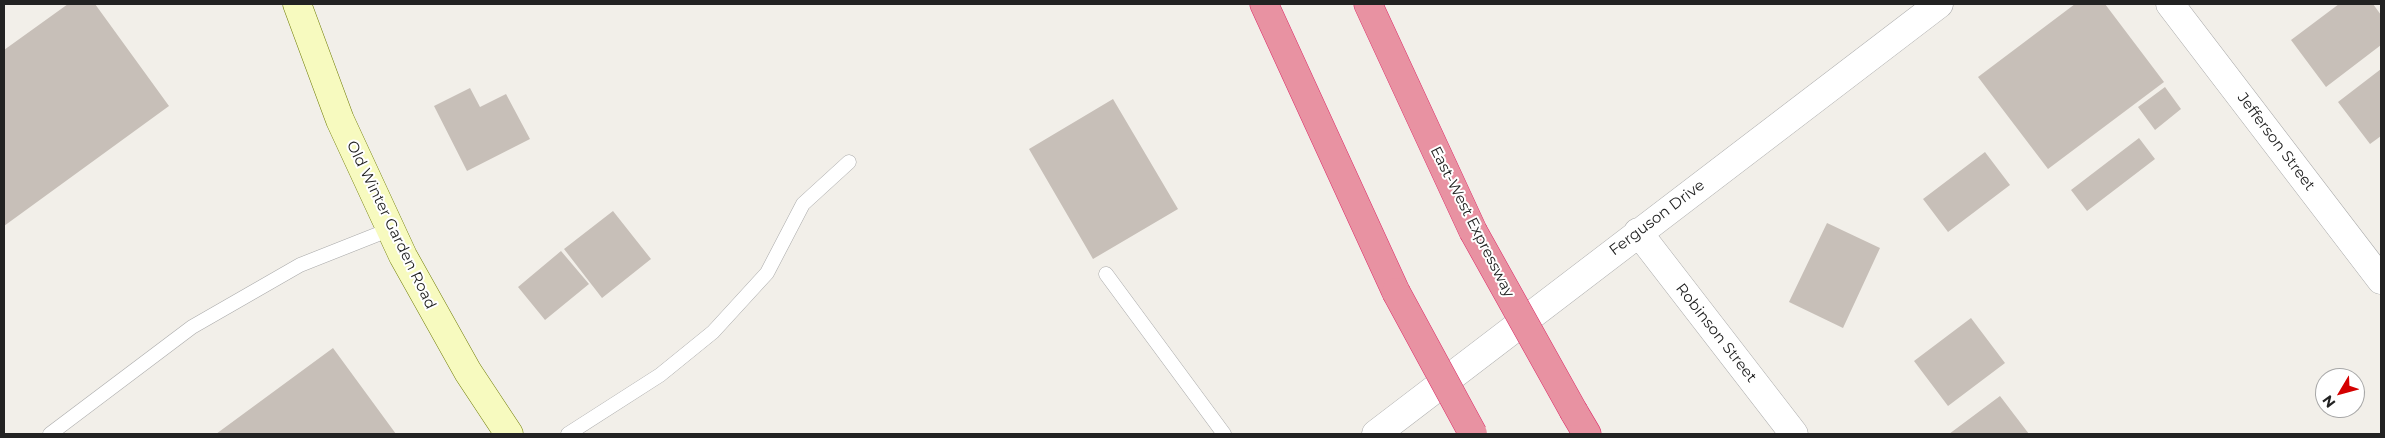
<!DOCTYPE html>
<style>
body{margin:0}
#map{position:relative;width:2385px;height:438px;overflow:hidden;background:#f2efe9;font-family:Montserrat,sans-serif}
canvas{display:block}
.frame{position:absolute;inset:0;border:5px solid #222;pointer-events:none}
.north{position:absolute;left:2315px;top:368px;width:50px;height:50px;box-sizing:border-box;background:#fff;border:1px solid #a7a7a7;border-radius:50%;rotate:233deg;font-size:14px;font-weight:700;line-height:20px;text-align:center;color:#222}
.north::after{content:'';display:block;margin:auto;width:18px;height:22px;background:#d40000;clip-path:polygon(50% 0,100% 100%,50% 72%,0 100%)}
</style>
<div id="map">
<canvas width="2385" height="438"></canvas>
<div class="frame"></div>
<div class="north">N</div>
</div>
<script>
const ctx = document.querySelector('canvas').getContext('2d');
ctx.lineJoin = 'round';
function fill(path, color) { ctx.fillStyle = color; ctx.fill(path, 'evenodd'); }
const poly = rows => new Path2D(rows.map(r => 'M' + r).join(''));
function stroke(path, color, width, dash) { ctx.strokeStyle = color; ctx.lineWidth = width; ctx.lineCap = dash ? 'butt' : 'round'; ctx.setLineDash(dash || []); ctx.stroke(path); }
function write(font, color, halo, rows, align = 'center') {
  ctx.font = font + ' Montserrat,sans-serif'; ctx.lineWidth = 4; ctx.setLineDash([]); ctx.textBaseline = 'middle'; ctx.strokeStyle = halo; ctx.fillStyle = color; for (const [text, x, y, turn = 0] of rows) {
    ctx.save(); ctx.translate(x, y); ctx.rotate((+turn || 0) * Math.PI / 180); ctx.textAlign = isNaN(turn) ? turn : align; if (halo) ctx.strokeText(text, 0, 0); ctx.fillText(text, 0, 0); ctx.restore();
  }
}
fill(poly([
 [68,4,95,4,169,106,4,226,4,50],
 [2075,4,2105,4,2164,82,2048,169,1978,77],
 [2339,4,2373,4,2381,15,2381,45,2326,87,2291,40],
 [2381,69,2381,136,2370,144,2338,102],
 [2165,87,2181,109,2155,130,2138,107],
 [470,88,480,107,506,94,530,139,467,171,434,106],
 [1113,99,1178,209,1093,259,1029,149],
 [2139,138,2155,159,2087,211,2071,190],
 [1985,152,2010,185,1948,232,1923,199],
 [613,211,651,259,602,298,564,249],
 [1827,223,1880,248,1843,328,1789,302],
 [561,251,589,284,545,320,518,287],
 [1971,318,2005,363,1948,406,1914,361],
 [333,348,396,434,216,434],
 [2000,396,2029,434,1949,434]
]), '#c7bfb8');
const service = poly([
 [1106,274,1224,434],
 [50,434,192,327,300,265,391,229],
 [568,434,660,375,713,332,767,273,803,204,849,162]
]);
const minor = poly([
 [2170,4,2381,280]
]);
const tertiary = poly([
 [1638,232,1794,434],
 [1376,434,1939,4]
]);
const secondary = poly([
 [297,4,340,120,403,256,468,372,509,434]
]);
const motorway = poly([
 [1264,4,1396,292],
 [1368,4,1473,231],
 [1574,412,1587,434]
]);
stroke(service, '#a9a9a9', 15);
stroke(minor, '#a9a9a9', 29);
stroke(tertiary, '#a9a9a9', 29);
stroke(secondary, '#707d05', 29);
stroke(motorway, '#dc2a67', 29);
stroke(service, '#fff', 14);
stroke(minor, '#fff', 28);
stroke(tertiary, '#fff', 28);
stroke(secondary, '#f7fabf', 28);
stroke(motorway, '#e892a2', 28);
const motorwayBridge = poly([
 [1473,231,1574,412],
 [1396,292,1473,434]
]);
stroke(motorwayBridge, '#dc2a67', 29, []);
stroke(motorwayBridge, '#e892a2', 28);
write('15px', '#222', '#fff', [
 ["Jefferson Street",2276,142,53],
 ["Ferguson Drive",1657,218,-37],
 ["East-West Expressway",1472,222,63],
 ["Old Winter Garden Road",391,225,64],
 ["Robinson Street",1716,333,52]
]);
</script>
